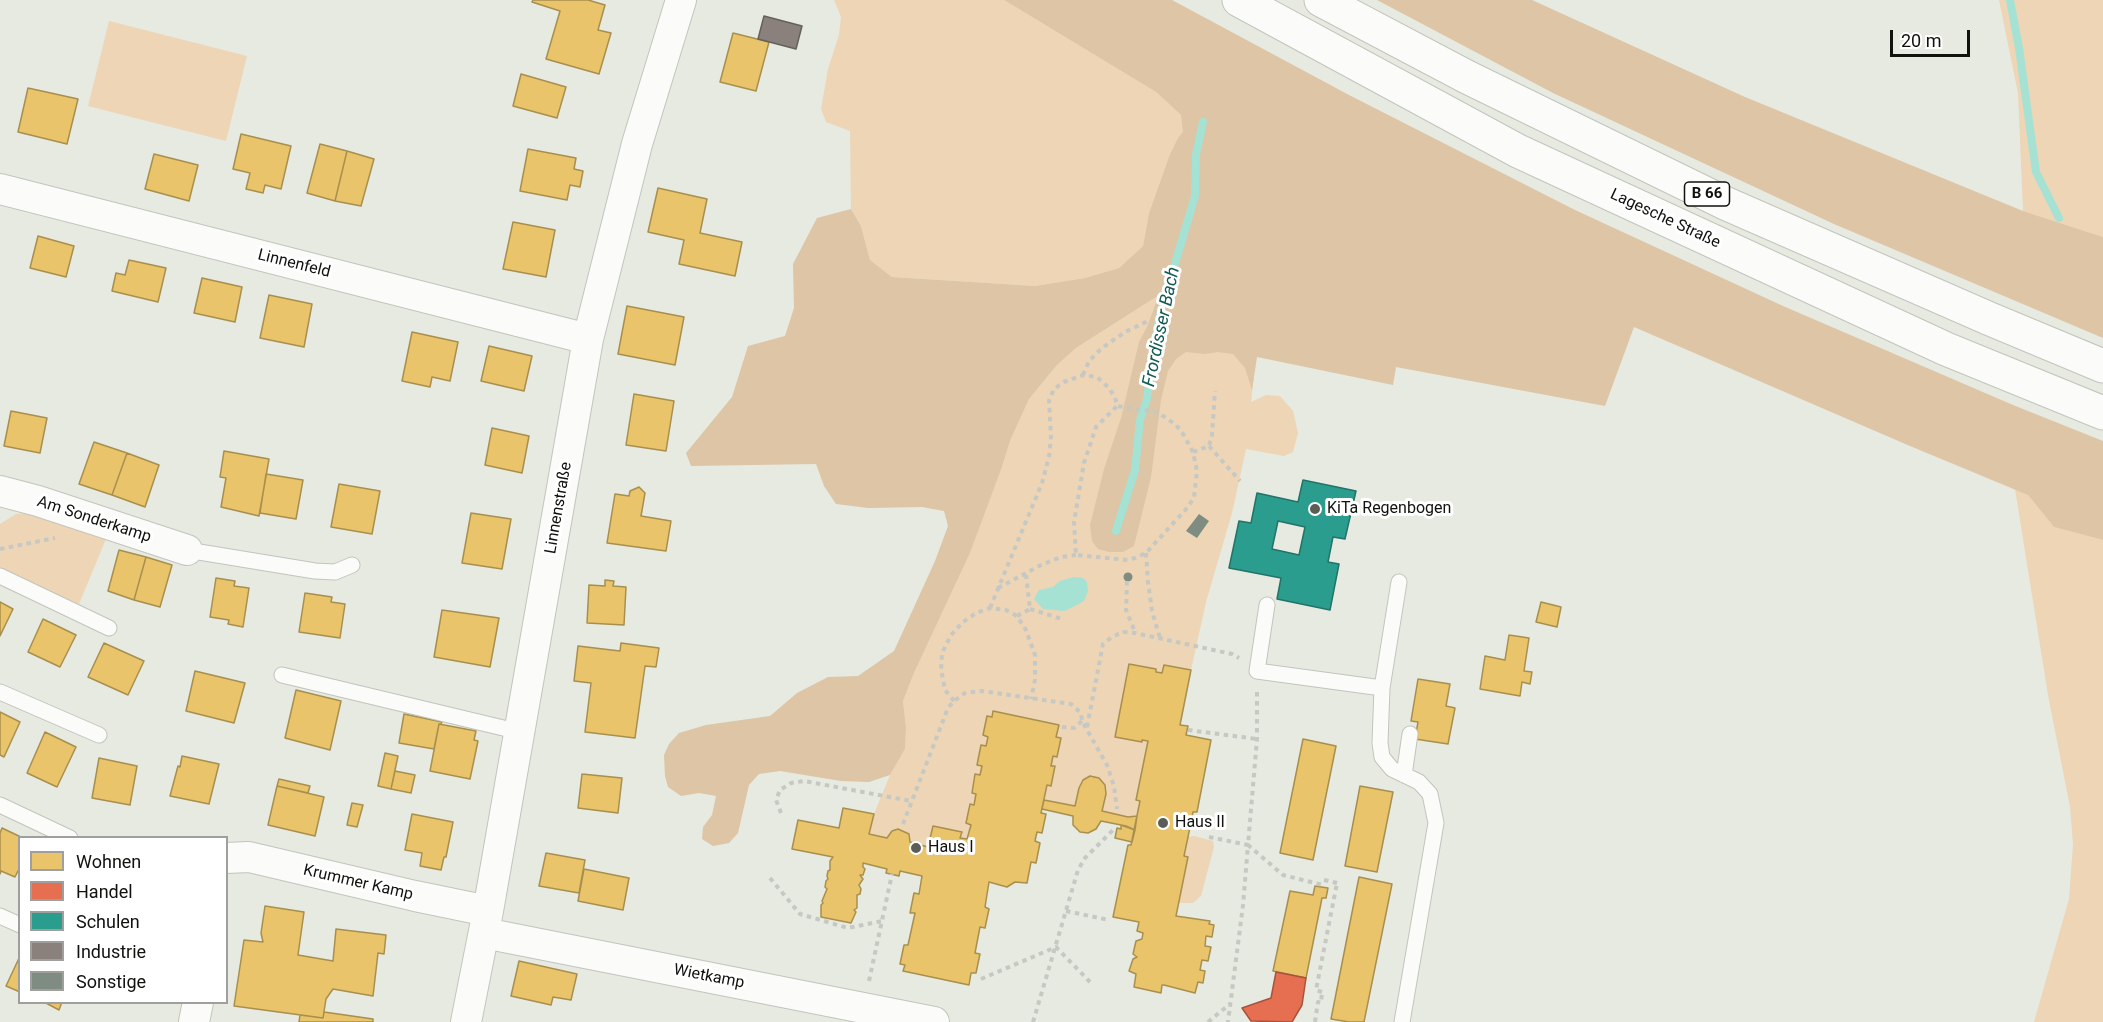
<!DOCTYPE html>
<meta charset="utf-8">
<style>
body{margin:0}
#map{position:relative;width:2103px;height:1022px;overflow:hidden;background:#e6eae0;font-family:Roboto,sans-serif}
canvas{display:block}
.legend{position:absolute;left:18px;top:836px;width:210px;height:168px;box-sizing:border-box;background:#fff;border:2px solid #9fa09e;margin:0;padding:8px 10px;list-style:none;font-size:18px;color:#10120d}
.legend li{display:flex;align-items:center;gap:12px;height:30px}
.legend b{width:30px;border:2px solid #9fa09e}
.scale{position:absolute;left:1890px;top:30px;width:80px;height:27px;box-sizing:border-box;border:3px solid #10120d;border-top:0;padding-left:8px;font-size:18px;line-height:21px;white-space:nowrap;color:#10120d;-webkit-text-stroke:4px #fff;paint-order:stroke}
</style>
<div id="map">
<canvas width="2103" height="1022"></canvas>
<ul class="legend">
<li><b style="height:16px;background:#e9c46a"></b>Wohnen</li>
<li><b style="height:16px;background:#e76f51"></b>Handel</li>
<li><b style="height:16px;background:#2a9d8f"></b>Schulen</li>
<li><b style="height:16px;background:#8a817c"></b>Industrie</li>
<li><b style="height:16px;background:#7f8c81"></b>Sonstige</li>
</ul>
<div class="scale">20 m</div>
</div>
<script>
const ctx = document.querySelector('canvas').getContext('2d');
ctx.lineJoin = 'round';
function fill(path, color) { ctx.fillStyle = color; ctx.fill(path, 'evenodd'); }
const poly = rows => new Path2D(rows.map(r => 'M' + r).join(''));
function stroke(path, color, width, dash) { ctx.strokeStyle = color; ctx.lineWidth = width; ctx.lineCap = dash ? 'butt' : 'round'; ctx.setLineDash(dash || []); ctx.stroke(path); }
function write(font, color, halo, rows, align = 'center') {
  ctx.font = font + ' Roboto,sans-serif'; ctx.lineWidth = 6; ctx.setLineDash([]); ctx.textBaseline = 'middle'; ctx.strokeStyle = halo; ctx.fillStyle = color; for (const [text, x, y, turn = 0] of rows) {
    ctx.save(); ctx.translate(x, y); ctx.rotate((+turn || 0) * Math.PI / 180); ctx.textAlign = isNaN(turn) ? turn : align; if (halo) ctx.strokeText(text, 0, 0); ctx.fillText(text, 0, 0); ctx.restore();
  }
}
fill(poly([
 [834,0,1004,0,1156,92,1181,115,1184,132,1178,138,1170,154,1149,213,1143,246,1119,268,1085,278,1035,286,892,277,870,260,861,226,851,209,850,131,826,122,821,109,828,69,839,35,841,17],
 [1999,0,2103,0,2103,237,2023,211,2018,93],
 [109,21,247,56,226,141,88,106],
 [1160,294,1256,356,1251,402,1266,395,1280,396,1293,411,1298,433,1293,452,1284,456,1246,449,1232,513,1206,602,1191,670,1164,665,1162,673,1156,672,1156,669,1129,664,1115,736,1142,742,1142,740,1148,741,1136,800,1140,802,1137,816,1128,817,1102,811,1106,794,1105,785,1099,778,1090,776,1083,780,1079,788,1075,806,1044,800,1047,785,1051,786,1055,767,1051,766,1053,756,1058,757,1061,738,1056,737,1059,725,993,711,992,717,987,716,983,735,988,737,986,746,982,745,982,766,980,775,975,774,972,793,976,794,974,805,969,804,966,823,971,825,967,839,960,838,961,832,933,826,928,847,910,842,908,834,898,829,892,831,887,838,869,834,874,814,890,775,905,749,906,728,903,701,914,673,970,553,1002,467,1010,441,1029,399,1057,365,1076,348],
 [2015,489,2028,495,2054,527,2103,540,2103,1022,2034,1022,2069,899,2073,844,2070,807,2048,695],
 [28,513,108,534,79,604,0,570,0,524,16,514],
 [1194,836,1213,841,1214,847,1201,896,1193,903,1179,903,1188,857,1184,856,1188,837]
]), '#edd5b6');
fill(poly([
 [1004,0,1172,0,1349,95,1575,210,1783,306,2013,405,2103,441,2103,540,2054,527,2028,495,1910,446,1634,327,1605,406,1396,367,1393,385,1257,357,1252,390,1245,368,1233,354,1218,352,1205,354,1186,352,1176,359,1168,371,1161,400,1151,477,1134,546,1123,552,1109,552,1098,549,1092,541,1090,525,1104,469,1121,418,1139,342,1147,327,1159,295,1076,348,1057,365,1029,399,1010,441,1002,467,970,553,914,673,903,701,906,728,905,749,890,775,869,782,841,781,780,771,759,774,749,785,738,833,729,843,713,846,702,839,703,827,712,815,716,796,699,793,681,796,668,787,665,776,664,755,669,744,679,733,706,725,770,716,797,693,828,677,858,676,894,651,935,561,948,526,944,511,922,507,868,508,836,504,824,486,816,464,691,466,686,453,732,397,748,346,785,336,794,308,793,264,817,218,851,209,861,226,870,260,892,277,1035,286,1085,278,1119,268,1143,246,1149,213,1170,154,1178,138,1183,132,1181,115,1156,92],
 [1377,0,1532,0,1745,97,2023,211,2103,237,2103,338,1834,224,1553,93]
]), '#ddc5a5');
fill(poly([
 [1074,577,1083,578,1087,582,1088,591,1084,601,1073,607,1064,611,1043,609,1034,599,1039,590,1053,587,1060,581]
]), '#a5e2d4');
const homes = poly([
 [533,0,588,0,605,5,598,30,611,33,599,74,546,59,560,11,532,2,533,0],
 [733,33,769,42,756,91,720,82,733,33],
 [521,74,566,87,557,118,513,106,521,74],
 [28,88,78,99,67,144,18,132,28,88],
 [241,134,291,146,281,189,265,185,263,193,246,189,250,173,233,169,241,134],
 [320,144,347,151,335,201,307,193,320,144],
 [528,149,576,158,574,169,583,171,580,187,570,185,567,200,520,191,528,149],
 [347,151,374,159,361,206,335,201,347,151],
 [154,154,198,165,189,201,145,189,154,154],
 [658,188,707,199,700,233,742,242,735,276,679,264,684,240,648,232,658,188],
 [513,222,555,230,546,277,503,269,513,222],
 [38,236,74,246,66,277,30,268,38,236],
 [129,260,166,268,158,302,112,291,116,273,125,275,129,260],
 [202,278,242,287,235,322,194,313,202,278],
 [269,295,312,304,304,347,260,338,269,295],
 [627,306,684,317,675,365,618,354,627,306],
 [412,332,458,342,450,381,432,377,430,387,402,381,412,332],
 [489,346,532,356,524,391,481,381,489,346],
 [634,394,674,401,666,451,626,445,634,394],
 [11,411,47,418,40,453,4,446,11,411],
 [492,428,529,436,522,473,485,465,492,428],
 [94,442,127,453,112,495,79,484,94,442],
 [224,451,269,459,259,516,221,507,226,478,220,477,224,451],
 [127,453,159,465,145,507,112,495,127,453],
 [266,474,303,480,296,519,260,513,266,474],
 [339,484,380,491,372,534,331,527,339,484],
 [639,487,645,493,641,516,671,521,666,551,607,543,615,494,629,496,630,491,639,487],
 [471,513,511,519,502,569,462,563,471,513],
 [119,550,146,557,134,600,108,591,119,550],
 [146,557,172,565,160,607,134,600,146,557],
 [216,578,235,581,234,586,249,588,243,627,228,624,229,620,210,617,216,578],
 [605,580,614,581,613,586,626,587,624,625,587,623,589,585,605,586,605,580],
 [305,593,332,597,331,602,345,604,340,638,299,632,305,593],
 [0,602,13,609,0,636,0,602],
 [1541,602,1561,607,1557,627,1536,622,1541,602],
 [442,610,499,618,490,667,434,657,442,610],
 [43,619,76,635,60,667,28,652,43,619],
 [1509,635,1529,638,1524,671,1532,672,1530,684,1522,682,1520,696,1480,689,1485,656,1505,660,1509,635],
 [104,643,144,661,128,695,88,677,104,643],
 [621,643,659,648,656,667,645,666,635,738,585,732,591,683,574,681,578,646,620,651,621,643],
 [1129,664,1156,669,1156,672,1162,673,1164,665,1191,670,1180,725,1188,726,1186,735,1211,740,1197,812,1193,812,1188,837,1184,856,1188,857,1176,916,1210,921,1209,924,1214,925,1212,937,1206,936,1205,946,1211,947,1208,961,1202,960,1200,970,1205,971,1203,983,1198,982,1195,993,1164,985,1162,985,1161,993,1134,987,1136,974,1129,971,1133,959,1137,957,1133,954,1136,941,1142,939,1143,933,1137,931,1139,922,1113,917,1128,845,1131,845,1140,801,1136,800,1148,741,1142,740,1142,742,1115,737,1129,664],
 [195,671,245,683,234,723,186,711,195,671],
 [1418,679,1450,684,1446,706,1455,708,1448,744,1415,739,1418,722,1411,721,1418,679],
 [296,690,341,701,330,750,285,738,296,690],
 [993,711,1059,725,1056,737,1061,738,1057,757,1053,756,1051,766,1055,766,1051,786,1047,785,1041,813,1046,814,1042,833,1037,832,1035,841,1040,843,1036,863,1031,862,1027,883,1015,882,1007,887,989,882,985,907,989,909,985,928,980,927,975,953,980,954,976,973,971,973,969,985,903,971,905,965,900,964,904,945,908,945,915,913,910,913,914,893,919,894,922,876,900,871,899,876,886,873,887,869,863,863,863,867,865,869,863,875,860,875,863,879,859,885,861,889,860,894,857,895,857,908,854,910,856,912,851,923,821,917,821,905,823,903,822,901,827,889,825,887,826,881,828,879,827,876,828,871,830,870,830,861,833,857,792,849,798,820,839,828,843,808,874,814,869,834,887,838,892,831,898,829,909,834,910,842,928,847,933,826,962,832,960,838,967,839,971,825,966,823,970,804,974,805,976,794,972,793,975,774,980,775,982,766,977,765,981,745,986,746,988,737,983,735,987,716,992,717,993,711],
 [0,712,20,722,4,757,0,755,0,712],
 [404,714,442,722,441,724,439,724,434,749,399,743,404,714],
 [439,724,476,731,474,740,478,741,470,779,430,771,439,724],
 [45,732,76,747,57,787,27,773,45,732],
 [1303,739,1336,746,1313,860,1280,853,1303,739],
 [385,753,398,756,391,789,378,786,385,753],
 [182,756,219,764,209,804,170,796,178,766,180,767,182,756],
 [99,758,137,766,130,805,92,798,99,758],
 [395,771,415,775,411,793,391,789,395,771],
 [582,774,622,778,618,813,578,808,582,774],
 [1090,776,1099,778,1105,785,1106,794,1102,811,1128,817,1137,816,1135,830,1126,826,1101,821,1096,829,1088,833,1080,832,1073,825,1073,816,1042,809,1044,800,1075,806,1079,788,1083,780,1090,776],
 [279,779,310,786,308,793,277,786,279,779],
 [277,786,324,797,315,836,268,825,277,786],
 [1360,786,1393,792,1377,872,1345,866,1360,786],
 [352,803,363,805,357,827,347,825,352,803],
 [412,814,453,822,446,857,444,857,441,870,420,866,422,853,405,850,412,814],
 [1121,825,1135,830,1132,842,1115,838,1117,828,1121,829,1121,825],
 [2,828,23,838,20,838,20,867,15,877,1,871,0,874,0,833,2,828],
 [546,853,585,860,579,893,539,886,546,853],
 [584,869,629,878,623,910,578,901,584,869],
 [1359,877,1392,884,1364,1022,1349,1022,1331,1019,1359,877],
 [1315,886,1328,888,1326,898,1322,898,1306,978,1273,971,1290,891,1313,895,1315,886],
 [265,906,304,912,298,955,333,961,336,929,386,935,384,954,378,953,373,996,333,989,326,999,323,1018,234,1006,244,940,263,942,261,933,265,906],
 [20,956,20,992,6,986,20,956],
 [519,961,577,974,571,1000,553,997,551,1005,511,996,519,961],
 [44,1002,62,1002,59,1010,44,1002],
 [324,1012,373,1019,373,1022,299,1022,300,1015,323,1018,324,1012]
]);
fill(homes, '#e9c46a');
stroke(homes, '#a88f4e', 1.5);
const shops = poly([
 [1276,972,1306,978,1302,1005,1292,1022,1251,1021,1242,1008,1271,998,1276,972]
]);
fill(shops, '#e76f51');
stroke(shops, '#a6533d', 1.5);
const schools = poly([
 [1303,480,1356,491,1345,539,1333,537,1328,562,1339,564,1330,610,1277,599,1281,578,1229,568,1239,521,1251,523,1257,493,1298,502,1303,480],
 [1278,521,1305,527,1299,555,1272,549,1278,521]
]);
fill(schools, '#2a9d8f');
stroke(schools, '#227368', 1.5);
const industry = poly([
 [764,16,802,26,796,49,758,39,764,16]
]);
fill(industry, '#8a817c');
stroke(industry, '#65605b', 1.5);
stroke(poly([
 [2010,0,2019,48,2036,172,2059,218],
 [1116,531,1135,470,1140,420,1147,399,1153,350,1161,311,1195,196,1196,154,1203,122]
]), '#a5e2d4', 8);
fill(poly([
 [1199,514,1209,521,1197,538,1186,531],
 '1123.5 577a4.5 4.5 0 1 1 9 0a4.5 4.5 0 1 1-9 0Z'
]), '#7f8c81');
const lane = poly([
 [187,550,315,571,335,572,352,565],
 [0,576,109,628],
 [1267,605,1257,671,1382,688,1399,582],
 [282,675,520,732],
 [1382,688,1380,743,1382,757,1392,769,1419,782,1430,794,1436,823,1402,1022],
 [0,692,99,735],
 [1404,775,1410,734],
 [0,805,70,838],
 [0,916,20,925]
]);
const street = poly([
 [0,189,588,339],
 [0,491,38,501,187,550],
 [226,858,249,857,415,896,488,911],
 [484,933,934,1022],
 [194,1022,198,1002],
 [466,1022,488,911,588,339,637,144,681,0]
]);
const highway = poly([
 [1239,0,1518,151,1946,349,2103,413],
 [1321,0,1467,77,1727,204,1990,319,2103,366]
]);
stroke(lane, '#c2c4bd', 17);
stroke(street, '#c2c4bd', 32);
stroke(highway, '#c2c4bd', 35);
stroke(poly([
 [1083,375,1089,361,1102,348,1125,332,1148,321],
 [1209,446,1240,481],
 [1193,452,1209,446,1212,435,1215,391],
 [0,549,55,538],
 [1146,553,1148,582,1152,611,1160,638],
 [1127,581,1126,610,1135,632],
 [998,588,1041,565,1061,557,1076,555],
 [990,608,1042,483,1049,457,1051,437,1049,401,1054,389,1064,382,1083,375,1097,377,1108,387,1115,397,1117,406,1096,427,1084,463,1074,522,1076,555,1128,560,1135,558,1146,553,1188,507,1194,497,1197,471,1193,452,1182,432,1175,424,1157,412,1117,406],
 [1030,609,1062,619],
 [1017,616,1030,609,1026,575],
 [1257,692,1257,739,1248,845,1283,875,1323,885],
 [954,701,945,690,941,669,942,653,951,635,963,622,976,613,990,608,1006,610,1017,616,1026,630,1035,655,1035,680,1031,699],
 [1062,727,1074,728,1082,721],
 [1087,727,1103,644,1112,637,1123,632,1135,633,1232,654,1239,658],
 [1188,730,1257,739],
 [781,813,776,800,780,790,791,783,804,781,911,801],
 [903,824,948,708,954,701,965,693,982,691,1071,704,1081,713,1082,721,1107,765,1114,786,1117,809],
 [1209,837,1248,845,1243,905,1228,1022],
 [770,878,800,914,848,928,882,921],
 [1324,880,1337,883],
 [1066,911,1109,920],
 [981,979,1056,947,1090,982],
 [869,981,892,874],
 [1033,1022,1078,870,1085,858,1114,829],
 [1208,1022,1231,1003],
 [1315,1022,1318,1002,1321,1003,1322,992]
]), '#c6c8c4', 4, [4.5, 4.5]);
stroke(lane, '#fbfcfa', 15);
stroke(street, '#fbfcfa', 30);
stroke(highway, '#fbfcfa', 33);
stroke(poly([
 [1322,992,1316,990,1337,883]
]), '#c6c8c4', 4, [4.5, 4.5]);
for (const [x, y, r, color] of [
 [1315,509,6,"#5b5e57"],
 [1163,823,6,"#5b5e57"],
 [916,848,6,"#5b5e57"]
]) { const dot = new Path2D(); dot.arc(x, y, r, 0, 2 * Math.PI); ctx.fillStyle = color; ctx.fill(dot); stroke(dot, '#fff', 2); }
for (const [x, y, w] of [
 [1707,194,45]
]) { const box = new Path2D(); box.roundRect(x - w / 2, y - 12, w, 24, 4.5); ctx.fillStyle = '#fff'; ctx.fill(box); stroke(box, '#10120d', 1.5); }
write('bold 15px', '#10120d', null, [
 ["B 66",1707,194]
]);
write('16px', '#10120d', '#fff', [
 ["Lagesche Straße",1665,219,25],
 ["Linnenfeld",294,264,14],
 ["Linnenstraße",559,508,-80],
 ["Am Sonderkamp",94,520,18],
 ["Krummer Kamp",358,883,13],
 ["Wietkamp",709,977,11]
]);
write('16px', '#10120d', '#fff', [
 ["KiTa Regenbogen",1327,509],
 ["Haus II",1175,823],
 ["Haus I",928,848]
], 'left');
write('italic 18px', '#145b51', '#fff', [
 ["Frordisser Bach",1162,327,-78]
]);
</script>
